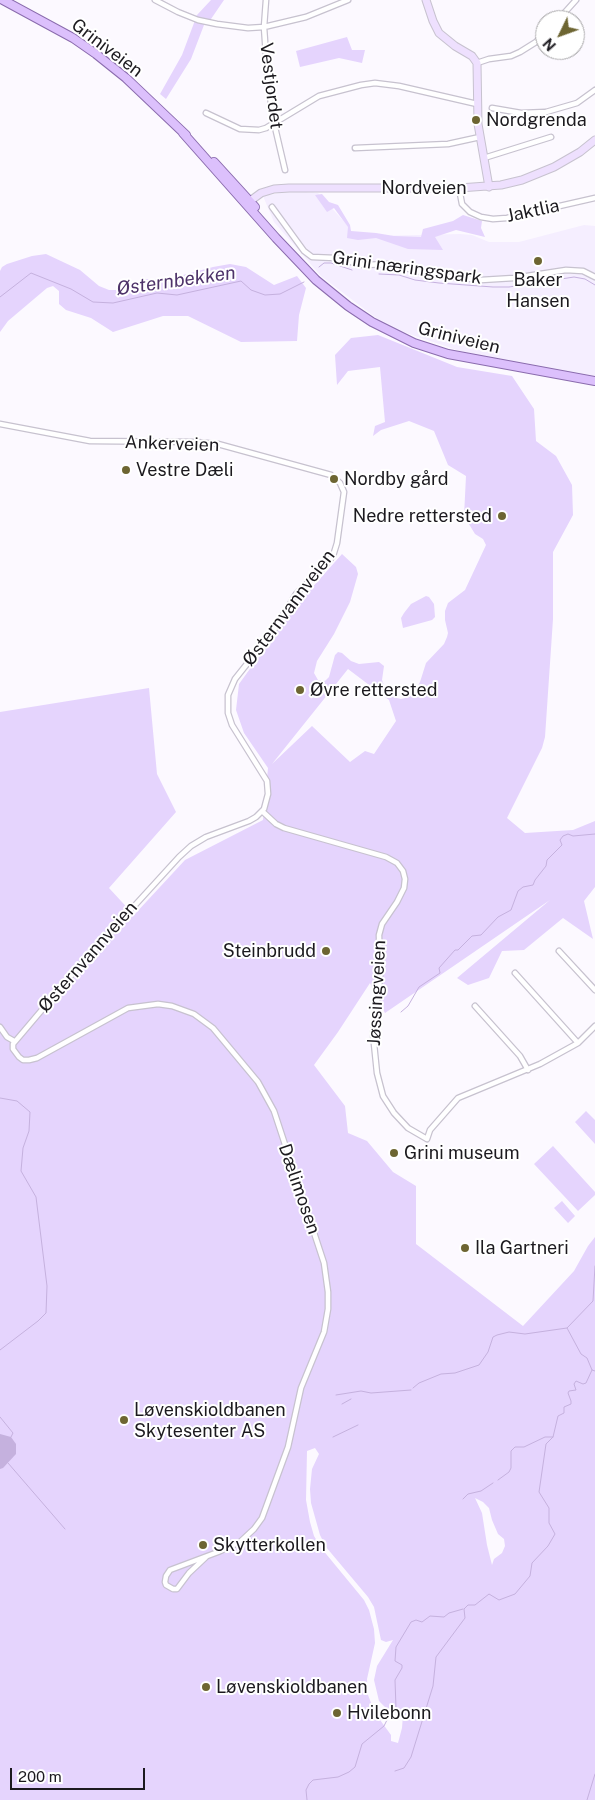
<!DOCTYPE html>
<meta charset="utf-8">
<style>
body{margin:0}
#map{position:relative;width:595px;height:1800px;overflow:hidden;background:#fcf9ff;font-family:"Public Sans",sans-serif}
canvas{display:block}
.north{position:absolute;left:535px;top:10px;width:50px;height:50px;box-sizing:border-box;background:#fff;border:1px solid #a4a3a5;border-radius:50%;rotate:228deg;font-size:14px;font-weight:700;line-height:20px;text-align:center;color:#1c1a1f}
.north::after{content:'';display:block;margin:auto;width:18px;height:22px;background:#6d6532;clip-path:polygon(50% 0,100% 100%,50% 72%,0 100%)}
.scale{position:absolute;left:10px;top:1768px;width:135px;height:22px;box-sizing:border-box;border:2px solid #1c1a1f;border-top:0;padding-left:6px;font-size:15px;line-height:18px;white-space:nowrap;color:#1c1a1f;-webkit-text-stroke:4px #fff;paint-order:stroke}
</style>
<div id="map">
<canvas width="595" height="1800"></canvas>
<div class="north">N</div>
<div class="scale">200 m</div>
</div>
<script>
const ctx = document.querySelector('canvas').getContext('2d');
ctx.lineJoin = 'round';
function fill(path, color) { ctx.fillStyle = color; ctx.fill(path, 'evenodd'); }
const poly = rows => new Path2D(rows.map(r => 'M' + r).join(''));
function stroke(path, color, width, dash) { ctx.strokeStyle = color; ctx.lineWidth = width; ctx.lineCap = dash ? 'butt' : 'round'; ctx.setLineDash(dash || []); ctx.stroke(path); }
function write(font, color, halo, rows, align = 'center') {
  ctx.font = font + ' "Public Sans",sans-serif'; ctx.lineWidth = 4; ctx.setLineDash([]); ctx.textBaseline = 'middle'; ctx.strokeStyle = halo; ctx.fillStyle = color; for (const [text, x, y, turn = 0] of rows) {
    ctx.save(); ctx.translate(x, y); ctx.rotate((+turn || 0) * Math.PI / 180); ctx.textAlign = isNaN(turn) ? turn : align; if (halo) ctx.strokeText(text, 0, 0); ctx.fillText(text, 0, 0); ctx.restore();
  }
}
fill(poly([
 [292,191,318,193,349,227,352,234,377,236,460,234,472,235,489,242,519,242,584,225,595,226,595,377,466,353,388,327,321,276,274,222,263,196]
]), '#f5eeff');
fill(poly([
 [211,0,224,0,211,19,204,25,191,59,166,99,160,94,182,55,197,15],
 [347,37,352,50,365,50,362,63,339,58,300,67,296,51],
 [322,194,329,202,338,205,350,225,351,231,376,233,394,236,421,237,423,229,453,221,463,215,482,221,481,228,485,237,456,230,435,237,443,250,408,249,376,238,358,240,347,238,348,227,334,208,327,212,315,195],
 [46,254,80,270,99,286,109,290,117,290,146,279,168,279,213,267,230,264,246,267,274,285,297,276,306,288,299,315,297,341,241,342,188,316,163,316,113,332,91,318,66,310,59,304,59,291,53,286,47,288,8,321,0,332,0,271,2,267,7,264,32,256],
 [378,335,457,367,512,376,534,409,536,441,556,456,572,485,573,515,553,552,553,619,545,737,542,748,507,818,525,833,573,830,595,821,595,887,584,901,593,939,563,918,524,950,502,951,489,978,468,985,457,978,550,900,385,1013,370,983,338,1032,314,1065,345,1106,348,1133,367,1141,393,1172,416,1186,416,1244,523,1326,574,1271,588,1246,595,1237,595,1800,0,1800,0,712,149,688,157,774,176,812,109,888,134,915,185,860,263,820,268,768,244,733,236,710,239,684,294,608,342,554,356,567,358,574,350,602,334,634,317,661,314,673,318,680,325,681,329,677,335,655,338,652,342,653,351,661,359,664,379,662,384,666,382,680,385,688,397,698,401,699,409,697,415,691,420,682,426,663,444,644,447,637,448,633,445,620,445,611,448,603,465,590,486,545,483,539,475,534,464,516,466,476,448,465,434,431,409,421,381,430,373,436,375,426,385,422,380,367,348,371,337,385,335,355,351,338],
 [348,669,389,700,396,721,374,754,365,751,350,762,312,726,272,764],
 [315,1448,319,1454,312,1469,310,1489,311,1503,320,1535,326,1547,368,1597,374,1607,381,1640,386,1642,393,1640,377,1666,374,1680,379,1701,391,1713,400,1713,403,1715,402,1728,398,1743,391,1741,391,1735,375,1713,368,1695,367,1679,375,1643,374,1629,369,1610,364,1600,322,1549,314,1536,310,1522,306,1500,307,1451],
 [475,1498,483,1502,489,1508,492,1520,498,1534,504,1539,505,1546,502,1553,494,1559,492,1565,487,1545,482,1513],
 [426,596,429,597,434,604,435,617,432,620,403,628,401,618,404,613,411,604],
 [586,1111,595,1120,595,1144,575,1122],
 [553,1146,595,1192,595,1195,578,1211,534,1164],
 [562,1201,575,1216,568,1223,554,1208]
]), '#e5d4fd');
fill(poly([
 [0,1434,11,1437,16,1444,16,1454,3,1468,0,1469]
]), '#c5b1de');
stroke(poly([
 [319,267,324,263,331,263,352,270],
 [379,274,399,275,415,280,439,283,493,287,509,287,574,277,585,279,595,285],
 [0,297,31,273,71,289,93,302,113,303,157,293,177,295,241,281,251,290,265,295,280,294,304,282],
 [401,1012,408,1006,419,987,440,973,439,968,455,950,458,950,472,936,481,935,498,917,511,910,518,891,523,887,533,885,535,880,546,866,547,860,562,845,560,840,563,836,568,834,573,836,595,834],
 [0,1098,17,1101,30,1112,29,1131,23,1148,21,1171,36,1197,47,1286,46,1313,38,1321,0,1350],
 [595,1266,593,1301,567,1328,581,1354,587,1358,592,1370,595,1371],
 [413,1388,419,1383,441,1374,455,1373,479,1365,488,1352,493,1337,497,1335,509,1332,525,1334,567,1328],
 [336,1395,361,1391,371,1393,411,1390],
 [342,1404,351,1399],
 [0,1417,13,1433,11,1437],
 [333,1437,358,1425],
 [8,1463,65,1529],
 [498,1480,509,1472,511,1468,511,1451,515,1447,524,1447,545,1437,553,1437],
 [463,1499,468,1494,481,1491,493,1483],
 [395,1771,404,1768,411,1757,433,1686,436,1657,465,1618,464,1609,468,1605,475,1605,489,1594,499,1600,515,1594,530,1576,532,1563,548,1546,555,1534,549,1523,549,1508,539,1492,546,1444,553,1437,558,1416,564,1413,564,1407,571,1404,571,1401,568,1393,569,1391,576,1390,574,1384,576,1381,583,1384,586,1383,592,1370],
 [307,1800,306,1790,309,1784,313,1780,338,1777,349,1772,355,1767,362,1744,384,1726,388,1718,395,1712,396,1708,395,1680,402,1668,402,1665,395,1661,396,1647,411,1622,416,1620,422,1622,430,1616,444,1617,449,1613,463,1609],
 [587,1800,595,1774]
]), '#c5b1de', 1);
const street = poly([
 [155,0,178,12,198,20,217,24,248,28,264,27,306,17,348,0],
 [266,0,264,27,268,84,274,123,285,170],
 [558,20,576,0],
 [477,63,489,59,511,56,520,52,536,42,545,33],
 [492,108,521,113,546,112,577,103,595,90],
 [206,113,240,129,259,130,266,128,319,96,361,85,375,83,399,86,477,104],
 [355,148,448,144,480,137],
 [484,158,551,137],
 [459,188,462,204,470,212,481,217,493,219,507,218,595,198],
 [272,207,304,251,312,257,335,258,363,265,390,264,433,275,481,280,514,278,566,270,583,271,595,277],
 [0,424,90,441,196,442,218,444,331,475,340,483,344,492,337,543,333,556,322,569,296,594,274,630,235,679,228,695,228,713,232,725,267,781,268,794,264,809,256,817,249,821,206,837,191,846,179,857,74,972,13,1044,13,1049,19,1057,23,1060,29,1060,37,1058,128,1008,158,1004,172,1006,194,1014,213,1028,258,1082,274,1111,324,1263,328,1292,328,1309,324,1332,301,1388,288,1447,262,1518,254,1529,240,1542,218,1552,170,1570,166,1576,165,1582,166,1585,173,1589,177,1589,189,1573,206,1557],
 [262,811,276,824,284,828,386,857,397,863,403,871,405,879,404,888,397,902,382,924,379,935,380,977,373,1034,377,1073,383,1096,394,1113,408,1128,427,1139,430,1130,458,1098,540,1064,578,1043,595,1026],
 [559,951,595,990],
 [515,973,578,1043],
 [475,1006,520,1056,528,1070],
 [0,1027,7,1037,14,1041]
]);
const secondary = poly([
 [426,0,433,21,439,33,455,46,472,56,477,63,478,124,489,187],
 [246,204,261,193,274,189,289,188,459,188,501,185,522,180,554,167,580,152,595,140]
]);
const primary = poly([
 [3,0,73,38,96,54,126,78,186,135],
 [183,133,276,238,316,280,348,306,372,322,414,343,448,354,595,381],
 [214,162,255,207]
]);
stroke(street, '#c7c2cf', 7);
stroke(secondary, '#c7c2cf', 9);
stroke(primary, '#8a6bad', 10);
stroke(street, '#fff', 4.5);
stroke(secondary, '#eee0fe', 7);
stroke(primary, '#dcc0fc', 8);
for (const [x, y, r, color] of [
 [476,120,5,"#6d6532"],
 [538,261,5,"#6d6532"],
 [126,470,5,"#6d6532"],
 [334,479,5,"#6d6532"],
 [502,516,5,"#6d6532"],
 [300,690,5,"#6d6532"],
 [326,951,5,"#6d6532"],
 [394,1153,5,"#6d6532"],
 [465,1248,5,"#6d6532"],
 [124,1420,5,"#6d6532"],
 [203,1545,5,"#6d6532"],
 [206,1687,5,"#6d6532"],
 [337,1713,5,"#6d6532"]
]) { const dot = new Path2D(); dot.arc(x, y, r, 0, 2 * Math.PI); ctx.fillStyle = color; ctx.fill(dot); stroke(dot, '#fff', 2); }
write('18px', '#1c1a1f', '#fff', [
 ["Griniveien",107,48,37],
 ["Vestjordet",271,86,83],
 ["Nordveien",424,188],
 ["Jaktlia",533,211,-12],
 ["Grini næringspark",407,268,8],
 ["Griniveien",459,338,14],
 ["Ankerveien",172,444,2],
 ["Østernvannveien",289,608,-53],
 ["Østernvannveien",88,957,-49],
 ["Jøssingveien",377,993,-87],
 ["Dælimosen",299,1189,71]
]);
write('18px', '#1c1a1f', '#fff', [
 ["Nordgrenda",486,120],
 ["Baker",538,280,"center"],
 ["Hansen",538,301,"center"],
 ["Vestre Dæli",136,470],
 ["Nordby gård",344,479],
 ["Nedre rettersted",492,516,"right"],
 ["Øvre rettersted",310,690],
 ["Steinbrudd",316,951,"right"],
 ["Grini museum",404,1153],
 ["Ila Gartneri",475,1248],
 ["Løvenskioldbanen",134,1410],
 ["Skytesenter AS",134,1431],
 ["Skytterkollen",213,1545],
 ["Løvenskioldbanen",216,1687],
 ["Hvilebonn",347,1713]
], 'left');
write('italic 19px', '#4e336a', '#fff', [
 ["Østernbekken",176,281,-8]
]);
</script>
